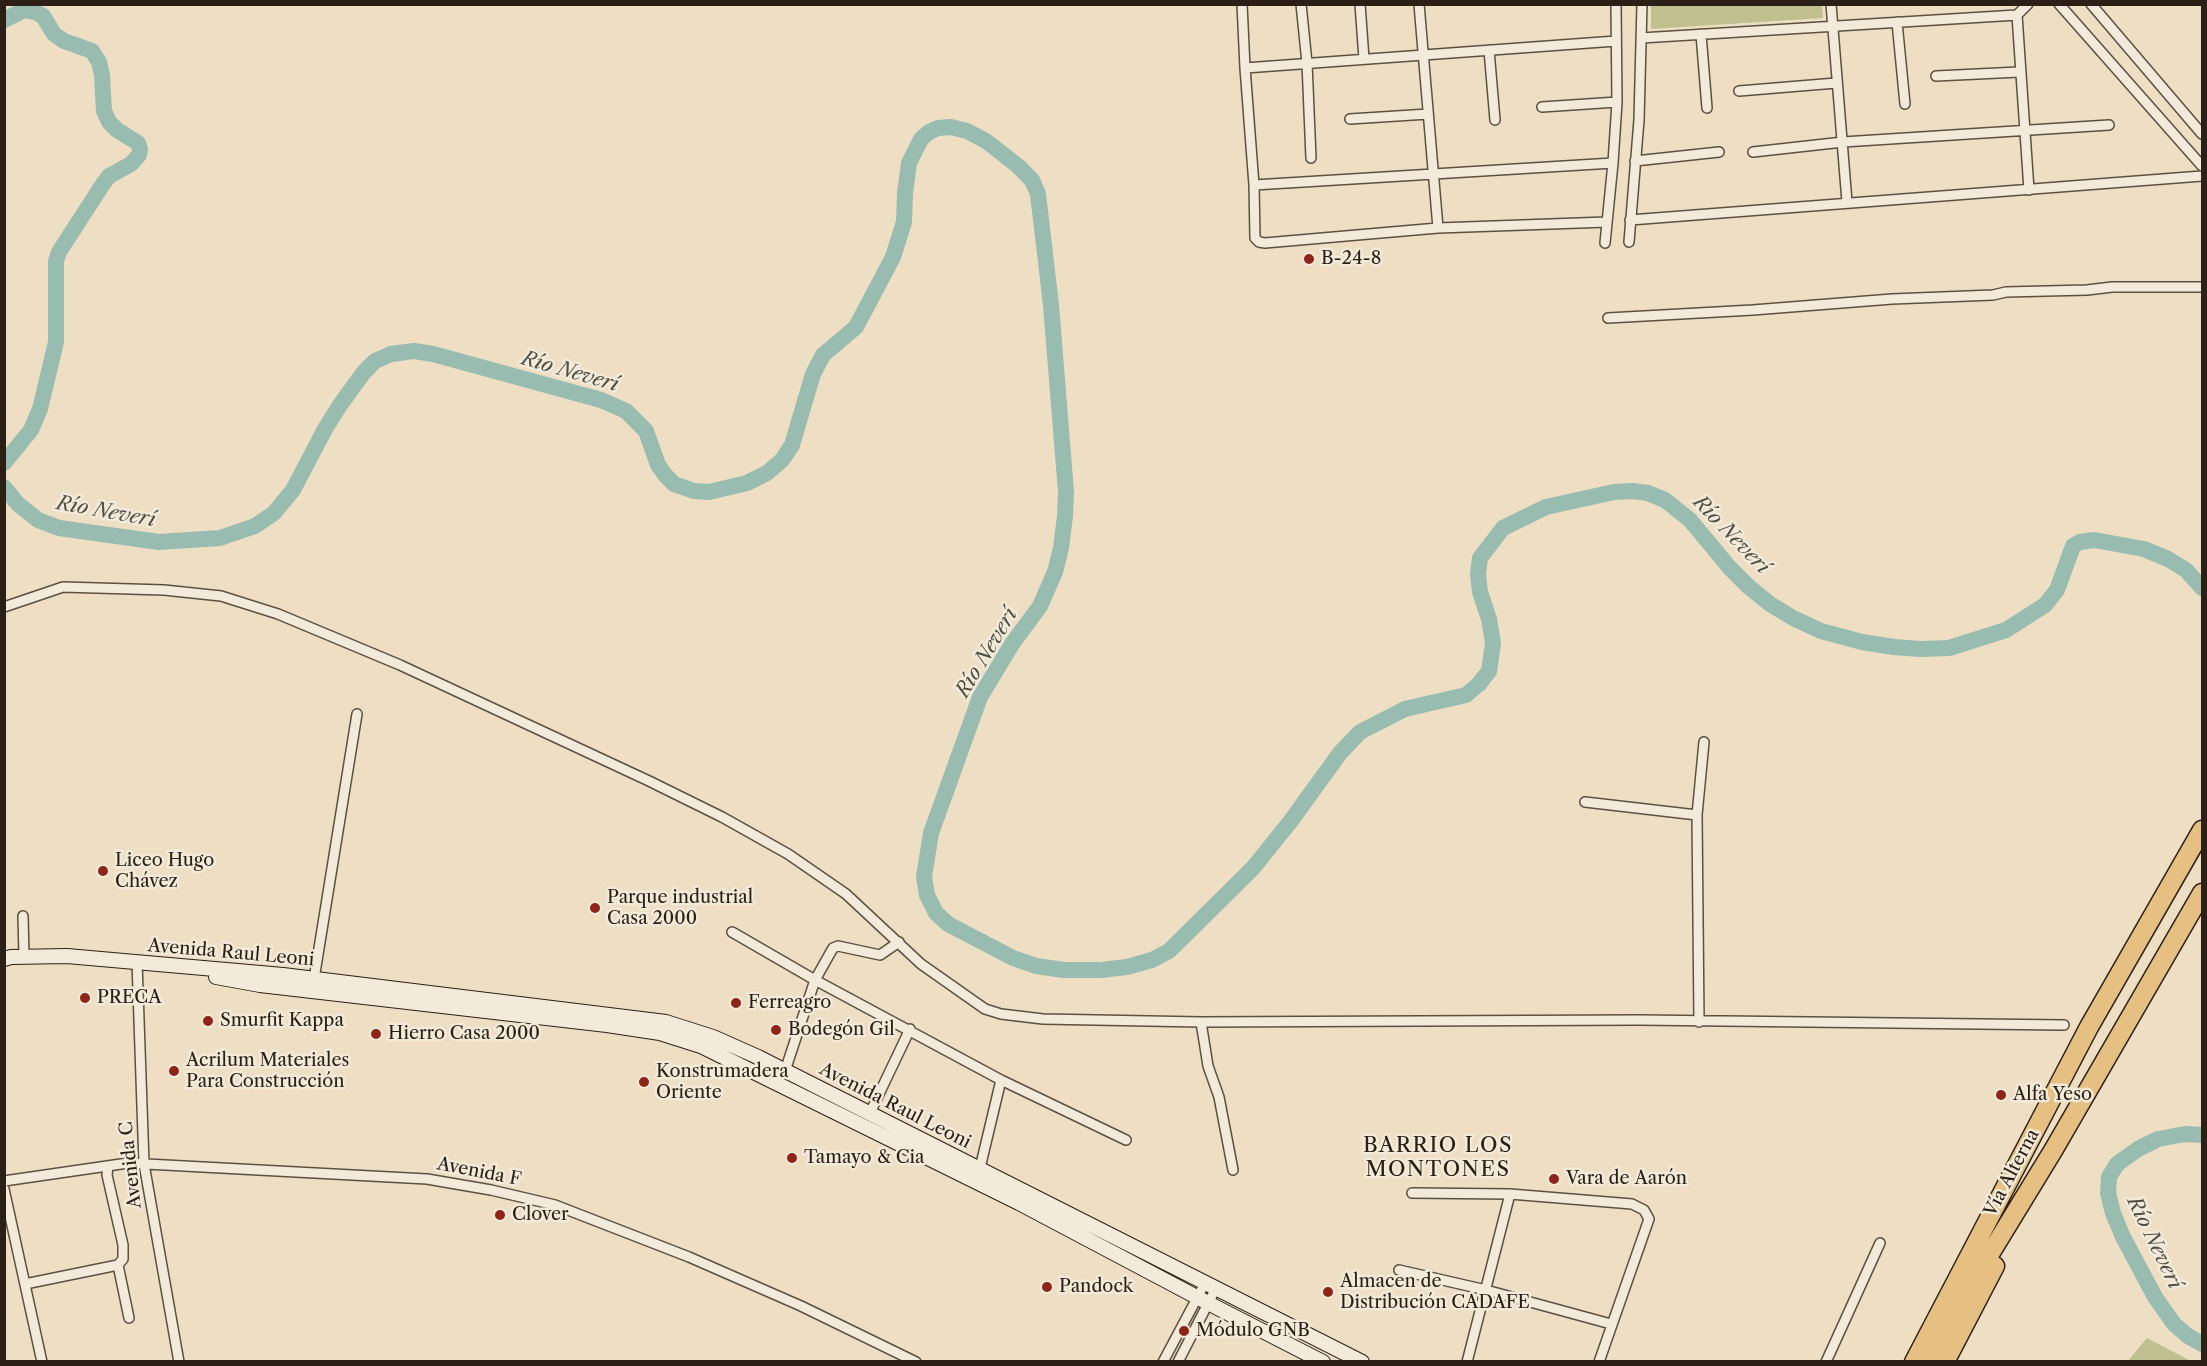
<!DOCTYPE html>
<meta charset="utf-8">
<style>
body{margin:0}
#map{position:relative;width:2207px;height:1366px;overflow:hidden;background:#eddec4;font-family:"Libre Caslon Text",serif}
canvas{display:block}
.frame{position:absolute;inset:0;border:6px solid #2c2016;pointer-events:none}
</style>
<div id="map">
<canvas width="2207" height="1366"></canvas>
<div class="frame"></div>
</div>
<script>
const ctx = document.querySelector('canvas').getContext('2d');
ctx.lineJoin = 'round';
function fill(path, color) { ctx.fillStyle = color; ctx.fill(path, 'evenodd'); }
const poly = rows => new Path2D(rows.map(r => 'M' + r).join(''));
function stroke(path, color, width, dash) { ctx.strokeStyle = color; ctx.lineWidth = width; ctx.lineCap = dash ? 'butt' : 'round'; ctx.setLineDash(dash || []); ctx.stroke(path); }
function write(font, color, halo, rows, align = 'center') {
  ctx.font = font + ' "Libre Caslon Text",serif'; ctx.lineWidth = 5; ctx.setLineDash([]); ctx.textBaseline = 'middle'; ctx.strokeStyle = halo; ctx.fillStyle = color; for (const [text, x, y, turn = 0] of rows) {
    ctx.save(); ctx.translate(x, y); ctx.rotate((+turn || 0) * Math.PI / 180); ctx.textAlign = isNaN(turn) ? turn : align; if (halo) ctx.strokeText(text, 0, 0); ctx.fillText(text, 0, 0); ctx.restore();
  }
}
fill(poly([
 [1651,5,1822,5,1823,18,1651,29],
 [2147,1338,2191,1361,2128,1361]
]), '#bfbf90');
stroke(poly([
 [4,20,24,10,35,12,43,16,54,34,64,41,92,51,99,62,102,75,104,111,109,122,117,130,138,143,140,149,139,155,131,164,109,176,103,184,59,252,56,261,56,342,40,409,31,430,4,463],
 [4,487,18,504,38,520,59,528,159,542,220,538,255,526,274,513,293,490,325,429,340,405,364,372,375,361,391,354,414,351,433,354,601,400,626,411,646,431,658,465,666,476,674,484,694,491,709,492,747,483,767,473,782,460,792,445,813,374,823,355,856,327,893,257,904,222,905,193,909,163,921,139,929,132,938,128,951,127,967,131,986,141,1018,166,1032,180,1038,194,1051,305,1066,492,1065,516,1061,548,1055,572,1040,606,1012,644,980,697,931,833,924,877,927,895,936,913,948,924,1013,958,1036,966,1064,970,1101,970,1127,967,1152,960,1169,951,1253,868,1290,822,1340,753,1360,732,1405,709,1466,695,1479,684,1489,671,1493,643,1489,619,1480,592,1478,574,1480,558,1503,528,1546,507,1614,492,1632,491,1648,493,1665,500,1690,520,1729,567,1749,587,1770,604,1793,618,1821,631,1862,642,1894,647,1920,649,1949,648,2006,630,2045,605,2057,590,2073,546,2080,542,2094,540,2144,549,2168,559,2186,570,2202,588],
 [2202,1135,2185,1134,2158,1139,2138,1149,2117,1164,2109,1177,2108,1193,2113,1213,2123,1237,2155,1297,2174,1324,2188,1336,2202,1344]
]), '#99bcb1', 16);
const street = poly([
 [1242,4,1245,68],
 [1301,4,1307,63,1311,158],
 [1360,4,1364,59],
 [1419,4,1438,228],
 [1831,4,1847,202],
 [2059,4,2202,166],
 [2091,4,2202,134],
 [2017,15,2029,190],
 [1897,22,1905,104],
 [1701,34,1707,108],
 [1641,38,2017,15,2028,4],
 [1489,50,1495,120],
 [1936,76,2019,72],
 [1739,91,1836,83],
 [1542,107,1617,102],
 [1350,119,1428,114],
 [1753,152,1843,142,2109,125],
 [1635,161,1719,152],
 [1254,185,1613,163],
 [1630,220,2202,176],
 [1607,222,1438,228,1265,243,1259,242,1255,238,1254,185,1245,68,1616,41],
 [1629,242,1639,120,1642,4],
 [1605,243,1613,163,1617,102,1616,4],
 [1608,318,1753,310,1892,299,1993,295,2006,292,2087,290,2112,287,2202,287],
 [4,607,63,587,164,590,221,596,278,614,400,665,649,781,722,817,788,854,846,894,921,964,985,1009,1001,1014,1043,1019,1201,1022,1639,1020,2064,1025],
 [1585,802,1697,815],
 [23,916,24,957],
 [732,932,815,980,1001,1080,1126,1140],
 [137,962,144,1164,179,1362],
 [314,979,357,714],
 [1201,1022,1208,1066,1219,1097,1233,1170],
 [1699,1022,1697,815,1704,742],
 [785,1071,815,980,833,948,838,946,880,955,899,942],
 [870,1113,910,1029],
 [980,1168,1001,1080],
 [4,1181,128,1163,427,1179,491,1190,555,1205,689,1257,801,1306,916,1362],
 [4,1189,42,1362],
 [1412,1193,1510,1194,1632,1204,1644,1210,1649,1219,1599,1362],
 [118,1265,129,1318],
 [1399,1270,1486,1290,1611,1324],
 [25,1284,118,1265,123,1259,123,1245,107,1175,108,1166],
 [1163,1362,1205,1283],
 [1178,1362,1216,1288],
 [1467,1362,1510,1194],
 [1826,1362,1880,1243]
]);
const secondary = poly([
 [4,959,11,957,67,956,283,975,666,1022,713,1037,758,1057,1362,1362],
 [216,977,260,985,607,1025,660,1033,701,1046,1019,1203,1208,1303,1323,1362]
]);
const highway = poly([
 [1914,1362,2089,1027,2202,830],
 [1929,1362,1960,1303,2054,1149,2202,893],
 [1945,1362,1995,1266]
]);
stroke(street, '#5c5042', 12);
stroke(secondary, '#2c2016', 16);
stroke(highway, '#2c2016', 21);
stroke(street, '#f3ead9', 9);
stroke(secondary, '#f3ead9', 14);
stroke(highway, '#e6bf82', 18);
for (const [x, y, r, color] of [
 [1309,259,6,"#8f2418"],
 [103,871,6,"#8f2418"],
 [595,908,6,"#8f2418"],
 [85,998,6,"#8f2418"],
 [736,1003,6,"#8f2418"],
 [208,1021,6,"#8f2418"],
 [776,1030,6,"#8f2418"],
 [376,1034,6,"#8f2418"],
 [174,1071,6,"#8f2418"],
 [644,1082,6,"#8f2418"],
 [2001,1095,6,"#8f2418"],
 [792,1158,6,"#8f2418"],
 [1554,1179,6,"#8f2418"],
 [500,1215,6,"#8f2418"],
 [1047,1287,6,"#8f2418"],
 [1328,1292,6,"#8f2418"],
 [1184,1331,6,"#8f2418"]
]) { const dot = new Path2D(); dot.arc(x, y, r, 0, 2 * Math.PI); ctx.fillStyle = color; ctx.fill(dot); stroke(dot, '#f3ead9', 2); }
write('18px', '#2c2016', '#f3ead9', [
 ["B-24-8",1321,259],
 ["Liceo Hugo",115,861],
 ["Chávez",115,882],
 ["Parque industrial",607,898],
 ["Casa 2000",607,919],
 ["PRECA",97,998],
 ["Ferreagro",748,1003],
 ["Smurfit Kappa",220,1021],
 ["Bodegón Gil",788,1030],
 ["Hierro Casa 2000",388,1034],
 ["Acrilum Materiales",186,1061],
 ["Para Construcción",186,1082],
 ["Konstrumadera",656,1072],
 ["Oriente",656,1093],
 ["Alfa Yeso",2013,1095],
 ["Tamayo & Cia",804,1158],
 ["Vara de Aarón",1566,1179],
 ["Clover",512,1215],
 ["Almacen de",1340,1282],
 ["Distribución CADAFE",1340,1303],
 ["Pandock",1059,1287],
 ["Módulo GNB",1196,1331]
], 'left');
write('18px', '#2c2016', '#f3ead9', [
 ["Avenida Raul Leoni",231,953,5],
 ["Avenida Raul Leoni",895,1106,27],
 ["Avenida C",131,1165,-96],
 ["Avenida F",479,1172,11],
 ["Vía Alterna",2012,1173,-62]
]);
write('italic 20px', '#4d4f44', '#f3ead9', [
 ["Río Neverí",570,372,16],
 ["Río Neverí",106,512,10],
 ["Río Neverí",1731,535,46],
 ["Río Neverí",987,653,-59],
 ["Río Neverí",2154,1243,64]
]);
ctx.letterSpacing = '1.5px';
write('21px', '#2c2016', '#f3ead9', [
 ["BARRIO LOS",1438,1146],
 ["MONTONES",1438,1170]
]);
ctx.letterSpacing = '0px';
</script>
